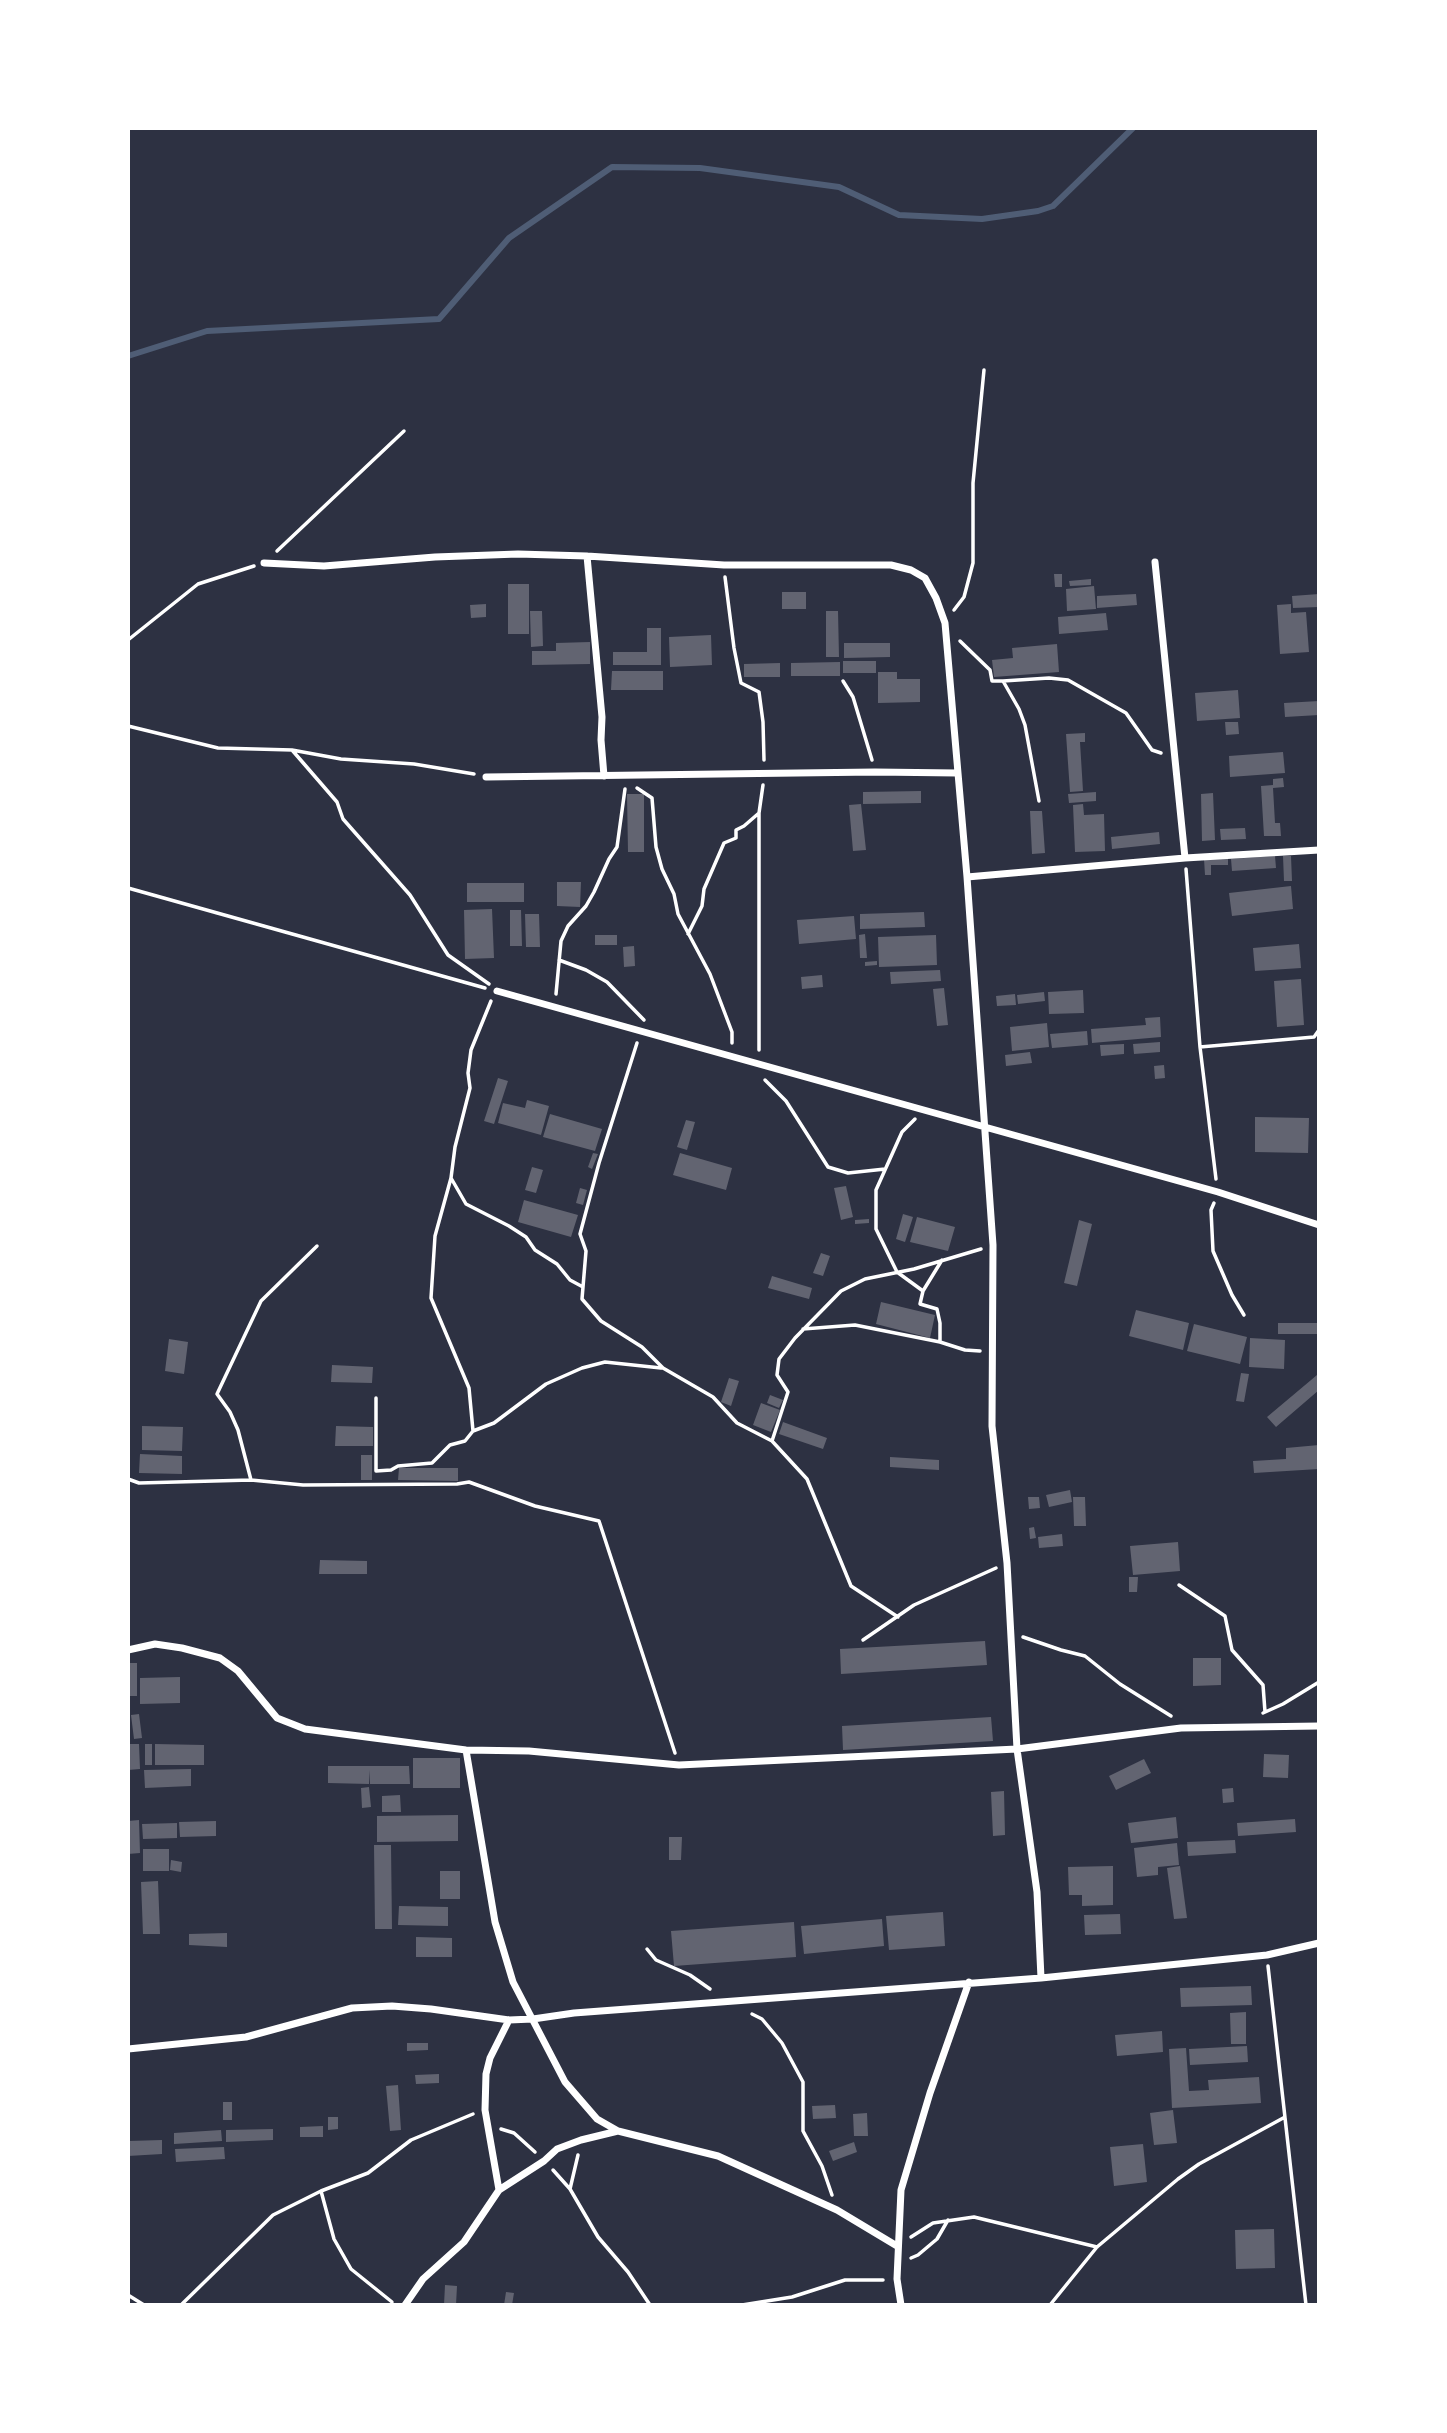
<!DOCTYPE html>
<style>
body{margin:0}
#map{position:relative;width:1447px;height:2433px;overflow:hidden;background:#2d3142;font-family:Manrope,sans-serif}
canvas{display:block}
.frame{position:absolute;inset:0;border:130px solid #fff;pointer-events:none}
</style>
<div id="map">
<canvas width="1447" height="2433"></canvas>
<div class="frame"></div>
</div>
<script>
const ctx = document.querySelector('canvas').getContext('2d');
ctx.lineJoin = 'round';
const poly = rows => new Path2D(rows.map(r => 'M' + r).join(''));
function stroke(path, color, width, dash) { ctx.strokeStyle = color; ctx.lineWidth = width; ctx.lineCap = dash ? 'butt' : 'round'; ctx.setLineDash(dash || []); ctx.stroke(path); }
function fill(path, color) { ctx.fillStyle = color; ctx.fill(path, 'evenodd'); }
stroke(poly([
 [128,356,207,331,439,319,509,238,612,167,700,168,839,187,899,215,982,219,1038,211,1053,206,1133,128]
]), '#4f5d75', 6);
fill(poly([
 [1054,574,1062,574,1062,587,1055,587],
 [1091,579,1091,585,1070,586,1069,581],
 [508,584,529,584,529,634,508,634],
 [1094,586,1096,609,1067,611,1066,589],
 [782,592,806,592,806,609,782,609],
 [1136,594,1137,605,1097,608,1097,596],
 [1319,594,1319,607,1293,608,1292,596],
 [486,604,486,617,471,618,470,605],
 [1291,604,1291,613,1306,612,1309,652,1280,654,1277,605],
 [530,611,542,611,543,646,531,647],
 [826,611,838,611,839,657,826,657],
 [1106,613,1108,630,1059,634,1058,617],
 [647,628,661,628,661,665,613,665,613,652,647,652],
 [711,635,712,665,670,667,669,637],
 [590,642,590,664,532,665,532,651,556,651,556,643],
 [844,643,890,643,890,657,844,658],
 [1057,644,1059,672,994,677,992,660,1013,658,1012,648],
 [843,661,876,661,876,673,843,673],
 [840,662,840,676,791,676,791,663],
 [780,663,780,677,744,677,744,664],
 [612,671,663,671,663,690,611,690],
 [878,672,897,672,897,679,920,679,920,702,878,703],
 [1238,690,1240,718,1197,721,1195,693],
 [1319,701,1319,715,1285,717,1284,703],
 [1225,722,1238,722,1239,734,1226,735],
 [1085,733,1085,742,1080,742,1083,791,1070,792,1066,734],
 [1283,752,1285,773,1230,777,1229,756],
 [1283,778,1284,787,1273,788,1275,823,1280,823,1281,836,1264,836,1261,786,1273,785,1273,779],
 [921,791,921,803,863,804,863,792],
 [1096,792,1096,801,1069,803,1068,794],
 [1213,793,1215,840,1202,841,1201,794],
 [627,794,644,794,644,852,628,852],
 [861,804,866,850,853,851,849,805],
 [1083,804,1084,815,1104,814,1105,851,1075,852,1073,805],
 [1030,811,1042,811,1045,853,1032,854],
 [1245,828,1246,839,1221,840,1220,829],
 [1159,832,1160,844,1112,849,1111,837],
 [1275,856,1276,868,1232,871,1231,859],
 [1283,856,1291,856,1292,881,1284,881],
 [1204,859,1228,859,1228,865,1211,865,1211,875,1205,875],
 [557,882,581,882,580,907,557,906],
 [467,883,524,883,524,902,467,902],
 [1291,886,1293,909,1232,916,1229,893],
 [492,909,494,958,465,959,464,910],
 [510,910,521,910,522,946,510,946],
 [924,912,925,927,860,929,860,914],
 [525,914,539,914,540,947,526,947],
 [854,916,856,939,799,944,797,920],
 [865,934,867,958,860,958,859,935],
 [595,935,617,935,617,945,595,945],
 [936,935,937,965,879,967,878,937],
 [1299,944,1301,968,1255,971,1253,948],
 [634,946,635,966,624,967,623,947],
 [877,961,877,965,865,966,865,962],
 [940,970,941,981,891,984,890,972],
 [822,975,823,987,802,989,801,977],
 [1301,979,1304,1025,1277,1027,1274,981],
 [944,988,948,1025,937,1026,933,989],
 [1083,990,1084,1013,1049,1014,1048,992],
 [1044,992,1045,1001,1018,1004,1017,995],
 [1015,994,1016,1005,997,1006,996,996],
 [1160,1017,1161,1037,1092,1043,1091,1029,1146,1025,1145,1018],
 [1047,1023,1049,1047,1012,1051,1010,1027],
 [1087,1031,1088,1045,1052,1048,1050,1034],
 [1160,1042,1160,1052,1134,1054,1133,1044],
 [1124,1044,1124,1054,1101,1056,1100,1045],
 [1030,1052,1032,1063,1006,1066,1005,1055],
 [1164,1065,1165,1078,1155,1079,1154,1066],
 [498,1078,508,1081,494,1124,484,1121],
 [527,1100,549,1106,541,1135,498,1123,503,1103,525,1108],
 [550,1114,602,1129,595,1151,543,1137],
 [1255,1117,1309,1118,1308,1153,1255,1152],
 [686,1120,695,1122,687,1150,677,1147],
 [593,1153,598,1154,592,1169,588,1167],
 [680,1153,732,1168,726,1190,673,1175],
 [532,1167,543,1170,536,1193,525,1190],
 [846,1186,853,1217,841,1220,834,1188],
 [580,1188,587,1190,583,1205,576,1203],
 [524,1200,578,1215,571,1237,518,1222],
 [903,1214,913,1217,905,1242,896,1239],
 [917,1217,955,1227,948,1251,910,1242],
 [869,1219,869,1223,855,1224,855,1220],
 [1079,1220,1092,1224,1077,1286,1064,1283],
 [821,1253,830,1256,823,1276,813,1273],
 [772,1276,812,1288,809,1299,768,1288],
 [881,1302,935,1315,930,1338,876,1324],
 [1136,1310,1189,1323,1183,1350,1129,1336],
 [1278,1323,1317,1323,1317,1334,1278,1334],
 [1194,1324,1247,1337,1240,1364,1187,1351],
 [1250,1338,1285,1340,1284,1369,1249,1367],
 [169,1339,188,1342,184,1374,165,1371],
 [332,1365,373,1367,372,1383,331,1382],
 [1241,1373,1249,1374,1244,1402,1236,1401],
 [1317,1375,1319,1377,1319,1390,1276,1427,1267,1417],
 [729,1378,739,1381,731,1406,721,1402],
 [770,1395,783,1400,779,1408,767,1403],
 [761,1403,780,1410,771,1432,753,1425],
 [783,1422,827,1438,823,1449,779,1434],
 [142,1426,183,1427,182,1451,142,1450],
 [336,1426,373,1427,373,1446,335,1446],
 [1319,1445,1319,1469,1254,1473,1253,1461,1286,1459,1286,1448],
 [140,1454,182,1456,182,1474,139,1473],
 [361,1455,372,1455,372,1480,361,1480],
 [890,1457,939,1460,939,1470,890,1467],
 [399,1468,458,1468,458,1481,398,1480],
 [1070,1490,1072,1502,1049,1507,1046,1495],
 [1028,1497,1039,1497,1040,1508,1029,1509],
 [1073,1497,1085,1497,1086,1526,1074,1526],
 [1034,1527,1036,1538,1030,1539,1029,1528],
 [1062,1534,1063,1546,1039,1548,1038,1537],
 [1178,1542,1180,1571,1133,1575,1130,1546],
 [320,1560,367,1561,367,1574,319,1574],
 [1129,1577,1138,1577,1137,1592,1129,1592],
 [985,1641,987,1665,841,1674,840,1649],
 [1193,1658,1221,1658,1221,1685,1193,1686],
 [128,1663,137,1663,137,1696,128,1696],
 [180,1677,180,1703,140,1704,140,1678],
 [139,1714,142,1738,134,1739,131,1715],
 [991,1717,993,1741,843,1750,842,1726],
 [128,1744,139,1744,140,1769,128,1770],
 [145,1744,152,1744,152,1765,145,1765],
 [155,1744,204,1745,204,1765,155,1765],
 [1264,1754,1289,1755,1288,1778,1263,1777],
 [413,1758,460,1758,460,1788,413,1788],
 [1144,1759,1151,1773,1116,1790,1109,1776],
 [328,1766,409,1766,410,1784,370,1784,370,1770,369,1784,328,1783],
 [191,1769,191,1786,145,1788,144,1770],
 [369,1787,371,1807,362,1808,361,1788],
 [1233,1788,1234,1802,1223,1803,1222,1789],
 [1004,1791,1005,1835,993,1836,991,1792],
 [400,1795,401,1812,382,1812,382,1796],
 [458,1815,458,1841,377,1842,377,1816],
 [1176,1817,1178,1838,1131,1843,1128,1823],
 [1295,1819,1296,1832,1238,1836,1237,1823],
 [139,1820,140,1853,128,1854,128,1821],
 [216,1821,216,1836,180,1837,179,1822],
 [177,1823,177,1838,143,1839,142,1824],
 [669,1837,682,1837,681,1860,669,1860],
 [1235,1840,1236,1853,1188,1856,1187,1842],
 [1177,1843,1179,1865,1158,1867,1158,1875,1137,1877,1134,1848],
 [374,1845,391,1845,392,1929,375,1929],
 [143,1849,169,1849,169,1871,143,1871],
 [171,1860,182,1862,181,1872,170,1870],
 [1113,1866,1113,1905,1082,1906,1082,1895,1069,1895,1068,1867],
 [1180,1866,1187,1918,1174,1919,1167,1868],
 [440,1871,460,1871,460,1899,440,1899],
 [158,1881,160,1934,143,1934,141,1882],
 [399,1906,448,1907,448,1926,398,1925],
 [943,1912,945,1946,889,1950,886,1916],
 [1120,1914,1121,1934,1085,1935,1084,1915],
 [882,1919,884,1946,804,1954,801,1926],
 [794,1922,796,1957,674,1966,671,1931],
 [227,1933,227,1947,189,1945,189,1934],
 [416,1937,452,1938,452,1957,416,1957],
 [1251,1986,1252,2005,1181,2007,1180,1988],
 [1246,2012,1246,2044,1231,2044,1230,2013],
 [1162,2031,1163,2052,1117,2056,1115,2035],
 [407,2043,428,2043,428,2050,407,2051],
 [1247,2046,1248,2062,1190,2065,1189,2049],
 [1186,2048,1189,2091,1209,2090,1208,2080,1259,2077,1261,2103,1172,2108,1169,2049],
 [439,2074,439,2083,416,2084,415,2075],
 [398,2085,401,2130,390,2131,386,2086],
 [223,2102,232,2102,232,2120,223,2120],
 [835,2105,836,2118,813,2119,812,2106],
 [1173,2110,1177,2143,1154,2145,1150,2113],
 [867,2113,868,2136,854,2136,853,2114],
 [328,2117,338,2117,338,2129,328,2130],
 [323,2126,323,2137,300,2137,300,2127],
 [273,2129,273,2140,226,2142,226,2130],
 [221,2130,222,2141,174,2144,174,2133],
 [162,2140,162,2154,128,2156,128,2141],
 [854,2142,857,2152,833,2161,829,2151],
 [1143,2144,1147,2182,1114,2186,1110,2147],
 [224,2147,225,2159,176,2162,175,2149],
 [1274,2229,1275,2268,1236,2269,1235,2230],
 [445,2285,457,2286,456,2305,444,2305],
 [506,2292,514,2293,512,2305,504,2305]
]), '#626471');
stroke(poly([
 [277,551,404,431],
 [725,577,734,648,741,683,759,692,763,722,764,760],
 [954,610,964,597,973,563,973,483,984,370],
 [128,640,198,584,254,566],
 [960,641,990,670,992,681,1003,681,1019,709,1025,725,1039,801],
 [843,681,853,697,872,760],
 [1003,681,1049,678,1068,680,1126,713,1152,750,1161,753],
 [128,726,218,748,292,750,341,759,414,764,474,774],
 [292,750,337,802,343,819,410,895,448,955,489,984],
 [637,788,652,798,656,847,662,869,674,894,678,914,710,974,732,1032,732,1043],
 [1186,869,1200,1047,1216,1179],
 [128,888,485,988],
 [688,934,702,906,704,889,724,843,736,838,736,830,744,826,759,813],
 [559,960,586,970,607,982,644,1020],
 [556,994,561,941,568,926,586,906,594,892,609,859,617,847,625,789],
 [637,1043,599,1163,580,1234,586,1251,582,1299,601,1321,642,1347,663,1368,713,1397,737,1423,772,1441,807,1479,851,1586,898,1617],
 [1200,1047,1314,1037,1319,1030],
 [759,1050,759,813,763,785],
 [765,1080,786,1101,828,1167,848,1173,885,1169],
 [915,1119,902,1132,876,1190,876,1229,897,1272,923,1291,920,1304,937,1309,940,1323,940,1342],
 [451,1178,466,1204,509,1226,526,1237,535,1250,557,1264,570,1280,583,1287],
 [1214,1203,1211,1210,1213,1251,1232,1295,1244,1315],
 [923,1291,942,1260],
 [803,1329,855,1325,940,1342,965,1350,980,1351],
 [376,1398,376,1471,391,1470,398,1466,432,1463,450,1445,465,1441,473,1431,469,1388,431,1298,435,1236,451,1178,455,1147,470,1088,468,1073,471,1050,491,1001],
 [473,1431,494,1423,546,1384,582,1368,605,1362,661,1368],
 [772,1441,788,1392,777,1375,779,1359,795,1338,841,1291,865,1279,914,1269,981,1249],
 [128,1479,139,1483,251,1480,303,1485,457,1484,469,1482,535,1506,599,1521,675,1753],
 [251,1480,238,1430,230,1412,217,1394,261,1301,317,1246],
 [1179,1585,1225,1616,1232,1650,1263,1685,1265,1712],
 [1023,1637,1061,1650,1085,1656,1120,1684,1171,1716],
 [863,1640,914,1605,996,1568],
 [1263,1713,1283,1704,1319,1682],
 [647,1949,656,1960,690,1975,710,1989],
 [1268,1966,1306,2305],
 [752,2014,762,2019,782,2043,803,2082,803,2131,822,2166,832,2195],
 [501,2129,514,2133,535,2152],
 [578,2155,570,2189,598,2237,628,2272,650,2305],
 [553,2170,570,2189],
 [321,2191,334,2239,351,2269,392,2302],
 [911,2237,933,2223,974,2217,1097,2247],
 [911,2258,918,2255,937,2239,948,2220],
 [128,2295,144,2305],
 [181,2305,273,2215,321,2191,368,2173,411,2140,473,2114],
 [742,2305,792,2297,845,2280,883,2280],
 [1050,2305,1097,2247,1178,2179,1199,2164,1285,2117]
]), '#fff', 3.5);
stroke(poly([
 [587,556,602,717,601,740,604,776],
 [1155,562,1185,858],
 [264,563,324,566,435,557,518,554,587,556,724,565,891,565,911,570,925,578,936,598,945,623,967,877,993,1245,992,1426,1007,1563,1017,1749,1037,1892,1041,1978],
 [486,777,875,772,957,773],
 [967,877,1185,858,1319,850],
 [497,991,1218,1192,1319,1225],
 [128,1650,155,1644,182,1648,220,1658,238,1671,277,1718,305,1729,466,1750,529,1751,679,1765,1017,1749,1181,1728,1319,1726],
 [466,1750,495,1922,513,1982,565,2082,597,2119,618,2131,718,2156,837,2210,897,2246],
 [128,2049,246,2037,352,2008,392,2006,431,2009,509,2020,533,2019,574,2013,1041,1978,1267,1955,1319,1943],
 [499,2190,485,2110,486,2074,490,2058,509,2020],
 [405,2305,423,2279,464,2242,499,2190,544,2161,557,2149,581,2140,618,2131],
 [901,2305,897,2279,901,2190,930,2093,969,1982]
]), '#fff', 7);
</script>
